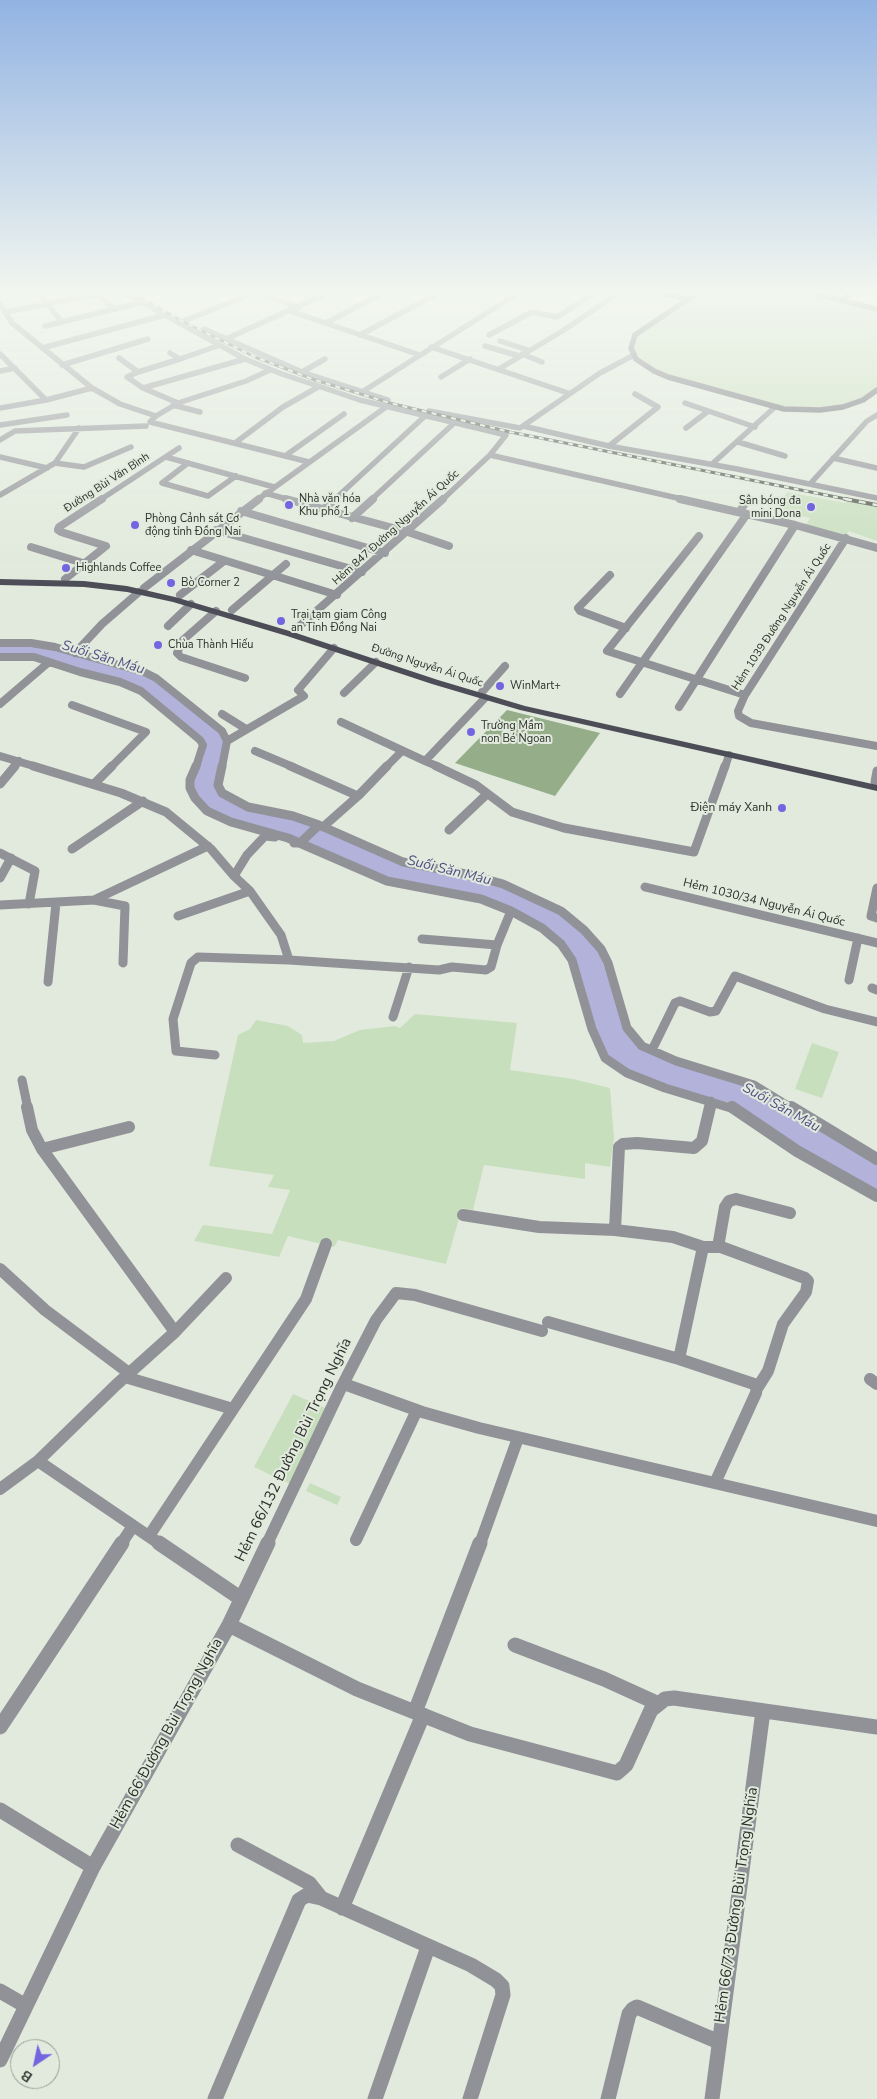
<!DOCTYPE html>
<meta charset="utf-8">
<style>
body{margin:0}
#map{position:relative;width:877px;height:2099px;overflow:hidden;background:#e1eadc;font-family:"Nunito Sans",sans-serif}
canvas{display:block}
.north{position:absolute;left:10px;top:2039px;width:50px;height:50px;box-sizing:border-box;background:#e1eadc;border:1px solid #999f95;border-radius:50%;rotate:214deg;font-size:14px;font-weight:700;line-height:20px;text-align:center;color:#2c2f2a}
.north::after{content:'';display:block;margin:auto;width:18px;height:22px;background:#7265e0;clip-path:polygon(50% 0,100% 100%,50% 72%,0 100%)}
</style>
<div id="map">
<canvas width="877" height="2099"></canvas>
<div class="north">B</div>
</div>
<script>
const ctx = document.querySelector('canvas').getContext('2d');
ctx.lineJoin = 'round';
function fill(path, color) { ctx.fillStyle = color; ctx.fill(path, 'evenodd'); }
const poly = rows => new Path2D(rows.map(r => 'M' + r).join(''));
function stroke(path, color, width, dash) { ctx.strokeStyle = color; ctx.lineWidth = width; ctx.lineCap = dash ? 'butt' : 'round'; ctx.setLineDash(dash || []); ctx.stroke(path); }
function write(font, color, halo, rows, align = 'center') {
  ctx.font = font + ' "Nunito Sans",sans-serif'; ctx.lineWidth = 4; ctx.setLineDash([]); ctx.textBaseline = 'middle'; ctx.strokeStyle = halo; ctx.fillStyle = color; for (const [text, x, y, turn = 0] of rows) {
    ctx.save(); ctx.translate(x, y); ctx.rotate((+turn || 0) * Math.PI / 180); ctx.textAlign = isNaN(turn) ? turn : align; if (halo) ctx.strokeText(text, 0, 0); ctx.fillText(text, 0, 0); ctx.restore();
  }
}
fill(poly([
 [712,290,795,290,877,310,877,387,860,399,850,403,827,408,784,407,759,402,657,371,640,358,634,348,638,336,691,300],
 [787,492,846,503,848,500,877,505,877,541,849,531,846,535,806,525,810,518,776,510],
 [415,1014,517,1023,510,1070,573,1079,610,1088,614,1138,610,1167,585,1163,585,1179,484,1165,473,1210,462,1208,446,1264,338,1240,334,1247,288,1236,279,1257,194,1241,203,1225,272,1234,290,1190,268,1187,274,1175,209,1166,238,1035,250,1029,256,1020,288,1026,302,1035,303,1043,334,1041,360,1030,395,1026,400,1028],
 [812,1043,839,1052,822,1098,795,1089],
 [293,1394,328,1409,290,1484,254,1467],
 [310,1483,341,1497,337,1505,306,1491]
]), '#c8dfbe');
fill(poly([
 [507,710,600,733,555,796,455,763]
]), '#95ad89');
fill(poly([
 [0,645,30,645,53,648,154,679,219,732,224,741,220,794,292,818,389,859,502,886,559,913,582,931,597,949,639,1047,753,1088,877,1162,877,1192,802,1150,730,1103,667,1086,629,1071,608,1057,596,1029,576,959,513,909,403,882,234,821,209,809,198,797,193,787,193,780,203,758,206,745,142,689,62,664,0,656]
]), '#b2b2db');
stroke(poly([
 [120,290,245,359,282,374,360,400,506,435,490,455,442,500],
 [255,292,299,307],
 [0,293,18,290],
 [41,296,62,322],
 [0,304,12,323,92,388,120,404,156,416],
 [290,311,420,355],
 [6,312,96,294,115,309],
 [179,323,261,290],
 [326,323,388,290],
 [45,326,143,302],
 [204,329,302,372,388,400],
 [360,335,444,290],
 [489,335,532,312,557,317,599,290],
 [226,339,334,290],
 [500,341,528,350],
 [485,346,519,356],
 [431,347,568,393],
 [42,348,165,315],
 [0,354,46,400],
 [522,354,542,362],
 [119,358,138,372,127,377,143,388,178,403],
 [180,359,220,345],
 [62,365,148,339],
 [499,369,564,330,623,290],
 [270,370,246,381,178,403,156,416,150,422,309,462],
 [0,371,15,368],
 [138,372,180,359,170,353],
 [302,372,325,359],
 [441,377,470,359],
 [143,388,245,359],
 [362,392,523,290],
 [685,403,755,427],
 [173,405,200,412],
 [0,408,46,400,92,388],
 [429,411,520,428,600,373,634,355],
 [0,425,67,415],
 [523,426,609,446,737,469,877,498],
 [686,428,707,412],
 [0,440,15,431,146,426],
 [738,442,785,456],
 [235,443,283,407,318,387],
 [609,446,658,407,635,394],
 [490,455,686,500],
 [285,456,344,414],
 [0,457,47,468],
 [166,457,274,487],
 [833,458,877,468],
 [55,463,84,467,131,447],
 [188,463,162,483,208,496,236,476],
 [712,464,775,407],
 [810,484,867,421,877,415],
 [265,493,290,500],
 [0,495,55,463,79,428],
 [100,500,179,448],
 [257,500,386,407],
 [334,500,425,416],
 [371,500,453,424]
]), '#919298', 5.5);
stroke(poly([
 [286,499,408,532,449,546],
 [680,499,795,525,877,548],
 [324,509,335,499],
 [241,511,385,553],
 [739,512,747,501],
 [352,518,373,499],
 [216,530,362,572],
 [699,536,607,651,745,695],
 [846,538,745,695,738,711,739,716,751,723,877,746],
 [31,547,83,563],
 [191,550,337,595],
 [610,575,578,608,580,611,626,628],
 [65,579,106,546,61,532,58,530,59,527,102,499],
 [144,588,259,499],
 [180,595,224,561],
 [232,610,286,564],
 [216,611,183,640,177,653,181,657,245,678],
 [168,626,191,604],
 [295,630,443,499],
 [0,643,31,643,55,647,144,672,156,678,222,731,227,741,222,767],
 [75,653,102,624,139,592],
 [0,657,34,657,80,672,120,682,141,691,200,740,203,745,196,767],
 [482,692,505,666],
 [344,693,376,662],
 [620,694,747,514],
 [0,704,49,662],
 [72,705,146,732,111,767],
 [679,707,795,525],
 [222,714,246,729],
 [341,722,425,761],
 [227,741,304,696,298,690,334,648],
 [255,751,293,767],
 [0,756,37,767],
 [14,767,19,761],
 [386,767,402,751],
 [439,767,425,761,485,698],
 [725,767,729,755]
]), '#919298', 8);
stroke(poly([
 [33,766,121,793,166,812,211,849,234,876,250,891,281,935,289,960],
 [196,766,190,780,190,788,195,798,207,811,231,822,288,838,387,881,481,899,511,911,542,928,561,944,572,960,592,1029,605,1058,627,1073,665,1088,734,1109],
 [222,766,218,785,222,793,248,807,293,816,319,825,403,862,471,875,503,884,561,911,584,930,601,949,608,963,627,1028,642,1046,676,1061,754,1085,793,1109],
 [290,766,358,796],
 [436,766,476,785,512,812,564,828,694,852,725,766],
 [875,782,877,771],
 [0,784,15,766],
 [94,784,112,766],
 [323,827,358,796,387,766],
 [449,830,487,794],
 [294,843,300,843,319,825],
 [72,849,143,801],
 [0,853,35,871,29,904],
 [234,876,247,855,265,836,275,837],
 [0,878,11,858],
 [645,887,877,943],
 [877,888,871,916,877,918],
 [94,900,125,906,123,963],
 [0,905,94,900,208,846],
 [178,916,250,891],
 [422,939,497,945],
 [849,980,858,938],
 [48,982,56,903],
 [872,988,877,990],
 [393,1017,409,967],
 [652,1050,675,1003,680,1001,710,1012,716,1011,735,976,825,1009,877,1022],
 [215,1055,176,1051,173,1019,191,963,198,957,289,960,439,970,452,967,486,970,491,967,497,945,511,911],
 [22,1080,28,1109],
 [709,1109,711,1101]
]), '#919298', 9);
stroke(poly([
 [732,1107,797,1151,877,1196],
 [791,1107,877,1159],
 [42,1149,129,1127],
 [463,1215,539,1227,615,1230,673,1237,703,1247,679,1359],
 [615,1230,619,1147,623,1144,637,1143,694,1148,702,1141,710,1107],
 [703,1247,721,1247,805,1278,808,1281,806,1292,783,1324,768,1371,758,1387],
 [718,1247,725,1207,729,1201,736,1199,790,1213],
 [0,1269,45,1310,129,1373],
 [548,1322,679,1359,757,1385,756,1393,715,1483],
 [175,1332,226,1278],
 [125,1377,233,1409],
 [870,1379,877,1384],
 [344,1384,422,1412,479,1428,877,1521],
 [38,1461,160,1544],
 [0,1489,38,1461,116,1385,175,1332,42,1149,32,1130,27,1107],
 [149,1536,306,1299,326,1244],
 [356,1540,417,1410],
 [121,1544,133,1526],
 [267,1544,340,1390,376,1320,396,1293,415,1295,542,1331],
 [480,1544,518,1438]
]), '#919298', 12);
stroke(poly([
 [159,1543,240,1598],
 [229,1625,268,1543],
 [515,1645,604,1679,659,1704],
 [415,1712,480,1543],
 [0,1727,122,1543],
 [0,1810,93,1867],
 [238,1845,309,1883,321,1898],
 [342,1908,423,1715],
 [0,1991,26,2006],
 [0,2060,93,1867,229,1625,357,1689,470,1734,617,1773,626,1765,651,1710,665,1699,674,1698,877,1727],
 [215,2099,299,1900,307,1895,321,1898,471,1965,496,1980,502,1986,503,1995,470,2099],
 [375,2099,428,1947],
 [608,2099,629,2014,633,2009,637,2007,719,2042],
 [712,2099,763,1711]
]), '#919298', 15);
stroke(poly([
 [572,290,580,290],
 [651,290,688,299],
 [706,290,688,299,635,335,631,348,636,359,654,371,668,377,784,409,820,410,843,407,863,400,877,390],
 [801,290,877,309],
 [843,299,855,290]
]), '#696972', 5.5);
fill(poly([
 [0,579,84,581,127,586,175,597,293,632,438,680,525,706,877,785,877,791,520,710,432,684,287,636,173,602,127,592,84,587,0,585,0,579]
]), '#4d4d58');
const railFar1 = poly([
 [127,290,184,322,255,357,315,380,390,403,510,432,851,500]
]);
const rail = poly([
 [845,499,877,505]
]);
stroke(railFar1, '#50554e', 3);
stroke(rail, '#50554e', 4);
stroke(railFar1, '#e1eadc', 2, [5]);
stroke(rail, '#e1eadc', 2.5, [7]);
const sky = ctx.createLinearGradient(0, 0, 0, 584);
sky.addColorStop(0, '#92b3e3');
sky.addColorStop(0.5, '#f2f6ef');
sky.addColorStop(1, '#f2f6ef00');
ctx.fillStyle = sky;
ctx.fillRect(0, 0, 877, 584);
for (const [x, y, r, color] of [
 [289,505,5,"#7265e0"],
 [811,507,5,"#7265e0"],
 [135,525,5,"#7265e0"],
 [66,568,5,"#7265e0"],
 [171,583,5,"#7265e0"],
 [281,621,5,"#7265e0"],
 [158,645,5,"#7265e0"],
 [500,686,5,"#7265e0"],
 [471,732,5,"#7265e0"],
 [782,808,5,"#7265e0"]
]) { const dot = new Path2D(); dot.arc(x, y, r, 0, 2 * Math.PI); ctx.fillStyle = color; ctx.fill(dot); stroke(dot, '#e1eadc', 2); }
write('11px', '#2c2f2a', '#e1eadc', [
 ["Đường Bùi Văn Bình",107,483,-33],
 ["Hẻm 847 Đường Nguyễn Ái Quốc",396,528,-42],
 ["Hẻm 1039 Đường Nguyễn Ái Quốc",782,617,-57],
 ["Đường Nguyễn Ái Quốc",427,666,18]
]);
write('11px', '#2c2f2a', '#e1eadc', [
 ["Nhà văn hóa",299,499],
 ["Khu phố 1",299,512],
 ["Sân bóng đa",801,501,"right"],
 ["mini Dona",801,514,"right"],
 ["Phòng Cảnh sát Cơ",145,519],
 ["động tỉnh Đồng Nai",145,532],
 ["Highlands Coffee",76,568],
 ["Bò Corner 2",181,583],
 ["Trại tạm giam Công",291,615],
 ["an Tỉnh Đồng Nai",291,628],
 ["Chùa Thành Hiếu",168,645],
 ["WinMart+",510,686],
 ["Trường Mầm",481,726],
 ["non Bé Ngoan",481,739]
], 'left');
write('12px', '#2c2f2a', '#e1eadc', [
 ["Điện máy Xanh",772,808]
], 'right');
write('12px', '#2c2f2a', '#e1eadc', [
 ["Hẻm 1030/34 Nguyễn Ái Quốc",764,903,14]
]);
write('italic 14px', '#504e84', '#e1eadc', [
 ["Suối Săn Máu",103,658,17],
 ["Suối Săn Máu",449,871,14],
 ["Suối Săn Máu",781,1108,29]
]);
write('15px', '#2c2f2a', '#e1eadc', [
 ["Hẻm 66/132 Đường Bùi Trọng Nghĩa",294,1450,-64],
 ["Hẻm 66 Đường Bùi Trọng Nghĩa",167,1734,-61],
 ["Hẻm 66/73 Đường Bùi Trọng Nghĩa",737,1905,-82]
]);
</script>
